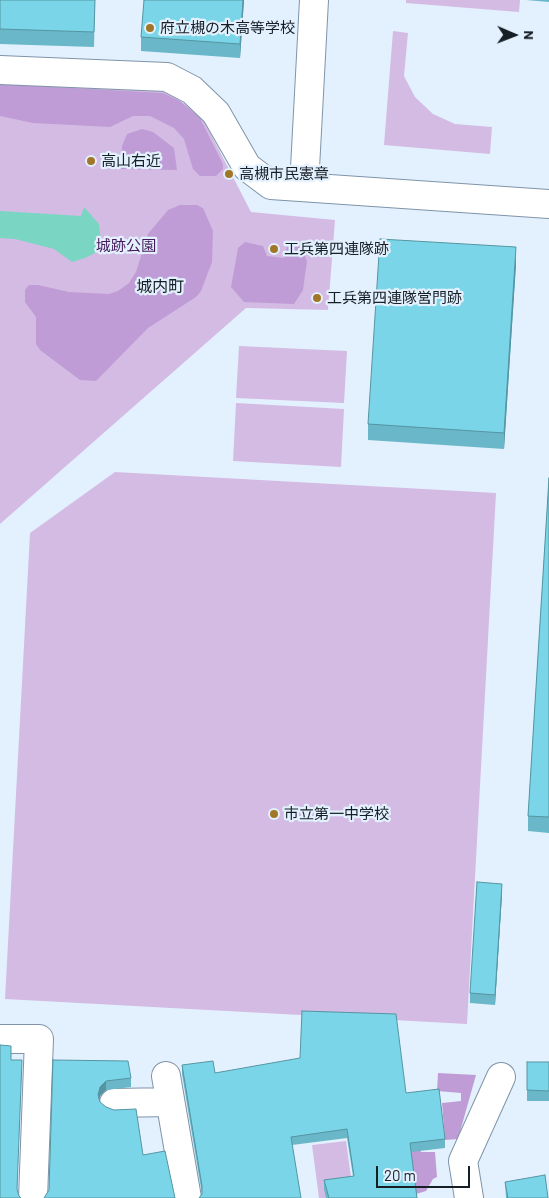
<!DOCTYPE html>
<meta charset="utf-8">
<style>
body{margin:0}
#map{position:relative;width:549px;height:1198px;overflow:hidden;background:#e3f1fe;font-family:Barlow,sans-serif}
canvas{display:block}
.north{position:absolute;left:489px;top:10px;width:50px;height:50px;-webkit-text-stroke:4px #e3f1fe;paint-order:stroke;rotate:91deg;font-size:14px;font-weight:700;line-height:20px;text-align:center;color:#161e26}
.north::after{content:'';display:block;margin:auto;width:18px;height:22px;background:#161e26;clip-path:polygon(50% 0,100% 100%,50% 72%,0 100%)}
.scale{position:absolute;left:376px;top:1166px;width:94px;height:22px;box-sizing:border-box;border:2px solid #161e26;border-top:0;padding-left:6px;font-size:15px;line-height:18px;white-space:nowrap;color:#161e26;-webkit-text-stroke:4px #e3f1fe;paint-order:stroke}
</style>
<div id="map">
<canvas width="549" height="1198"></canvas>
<div class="north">N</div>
<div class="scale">20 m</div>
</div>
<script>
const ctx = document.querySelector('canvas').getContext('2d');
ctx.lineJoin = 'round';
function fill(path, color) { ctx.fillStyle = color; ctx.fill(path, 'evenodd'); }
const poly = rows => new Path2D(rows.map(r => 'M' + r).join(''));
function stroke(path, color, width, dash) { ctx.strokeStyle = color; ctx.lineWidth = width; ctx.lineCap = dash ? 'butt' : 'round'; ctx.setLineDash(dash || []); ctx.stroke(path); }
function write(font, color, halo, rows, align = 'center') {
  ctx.font = font + ' Barlow,"Noto Sans JP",sans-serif'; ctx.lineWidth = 4.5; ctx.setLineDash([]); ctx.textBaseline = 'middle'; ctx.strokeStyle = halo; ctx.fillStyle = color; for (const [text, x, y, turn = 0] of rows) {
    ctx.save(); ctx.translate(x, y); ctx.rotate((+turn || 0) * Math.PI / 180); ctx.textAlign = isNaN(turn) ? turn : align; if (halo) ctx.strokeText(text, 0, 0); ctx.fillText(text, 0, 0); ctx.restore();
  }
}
fill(poly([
 [406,0,520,0,519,12,406,3],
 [393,31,408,33,404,76,415,97,433,114,455,124,492,127,490,154,384,145],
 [0,81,164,90,201,115,251,212,335,220,328,310,246,308,0,524,0,527],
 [239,346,347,351,344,403,236,398],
 [236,403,344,409,341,467,233,461],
 [115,472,496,493,467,1024,5,999,30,533],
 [346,1141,352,1184,342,1198,319,1198,312,1145]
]), '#d4bbe4');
fill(poly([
 [0,84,163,93,180,101,200,118,223,164,223,169,216,176,200,176,193,169,184,139,174,128,150,116,133,116,110,127,33,123,0,116],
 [142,129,153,132,174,148,177,170,121,169,122,146,127,134],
 [180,205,197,205,203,208,213,231,212,262,201,291,196,297,148,328,96,381,80,380,40,350,36,344,36,317,25,302,25,290,29,285,38,285,69,292,109,294,118,291,129,283,136,272,148,234,168,210],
 [245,242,263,246,267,256,284,258,287,247,301,247,307,261,303,290,294,304,244,302,231,287,238,248],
 [438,1073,476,1075,458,1139,445,1140,442,1103,461,1101,461,1093,437,1091],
 [416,1130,421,1152,435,1152,437,1177,433,1179,426,1191,416,1194,404,1156]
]), '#bf9cd6');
fill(poly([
 [84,207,99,224,101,241,95,253,85,258,72,262,54,249,15,239,0,238,0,211,81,216]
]), '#7bd5c3');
const minor = poly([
 [0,70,167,77,192,90,216,113,247,167,271,185,549,204],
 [304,187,314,0],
 [0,1039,39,1039,33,1198],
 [166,1076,187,1198],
 [114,1103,170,1102],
 [469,1198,463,1161,501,1077]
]);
stroke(minor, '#7f94a8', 30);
stroke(minor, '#fff', 28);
fill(poly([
 [0,0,95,0,94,47,0,44],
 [244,0,240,58,141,51,141,37],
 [526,0,549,0,549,2],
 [516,264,504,449,368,440,368,424],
 [549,478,549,833,528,831,528,816],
 [502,894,495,1005,470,1003,470,993],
 [53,1060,131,1078,131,1087,106,1090,100,1096,100,1102,143,1155,49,1190],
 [527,1062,549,1062,549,1101,527,1101],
 [182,1065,215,1073,406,1093,445,1139,445,1148,411,1152,417,1198,326,1198,324,1189,324,1180,353,1176,347,1138,292,1145,202,1194,182,1074],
 [505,1182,548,1198,506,1198]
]), '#69b7c8');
fill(poly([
 [243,0,244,0,240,58,240,44],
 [516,247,516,264,504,449,504,433],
 [502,884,502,894,495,1005,495,995],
 [106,1081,106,1090,100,1096,98,1104,98,1095,100,1087]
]), '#5595a2');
const building = poly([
 [0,0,95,0,94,32,0,29,0,0],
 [144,0,243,0,240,44,141,37,144,0],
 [380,239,516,247,504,433,368,424,380,239],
 [549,478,549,817,528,816,549,478],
 [477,882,502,884,495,995,470,993,477,882],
 [302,1011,396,1014,406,1093,439,1089,445,1139,410,1143,417,1198,329,1198,324,1180,354,1176,347,1129,291,1137,301,1198,199,1198,202,1194,202,1186,182,1065,213,1061,215,1073,300,1058,302,1011],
 [0,1045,11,1046,11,1060,22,1060,17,1189,19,1196,21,1198,0,1198,0,1045],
 [53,1060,128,1061,131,1078,106,1081,100,1087,98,1095,100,1102,106,1107,114,1110,136,1109,143,1155,165,1151,175,1198,44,1198,49,1190,53,1060],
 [527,1062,549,1062,549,1091,527,1090,527,1062],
 [545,1175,548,1198,508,1198,505,1182,545,1175]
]);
fill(building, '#7ad5e8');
stroke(building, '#5595a2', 1);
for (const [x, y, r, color] of [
 [150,28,5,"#a17727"],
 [91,161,5,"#a17727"],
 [229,174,5,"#a17727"],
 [274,249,5,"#a17727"],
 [317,298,5,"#a17727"],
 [274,814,5,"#a17727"]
]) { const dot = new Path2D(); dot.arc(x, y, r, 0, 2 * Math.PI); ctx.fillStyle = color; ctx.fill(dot); stroke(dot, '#e3f1fe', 2); }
write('15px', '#161e26', '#e3f1fe', [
 ["府立槻の木高等学校",160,28],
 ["高山右近",101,161],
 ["高槻市民憲章",239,174],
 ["工兵第四連隊跡",284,249],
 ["工兵第四連隊営門跡",327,298],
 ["市立第一中学校",284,814]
], 'left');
write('15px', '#46185d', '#e3f1fe', [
 ["城跡公園",126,246]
]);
write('16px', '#161e26', '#e3f1fe', [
 ["城内町",160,287]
]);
</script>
